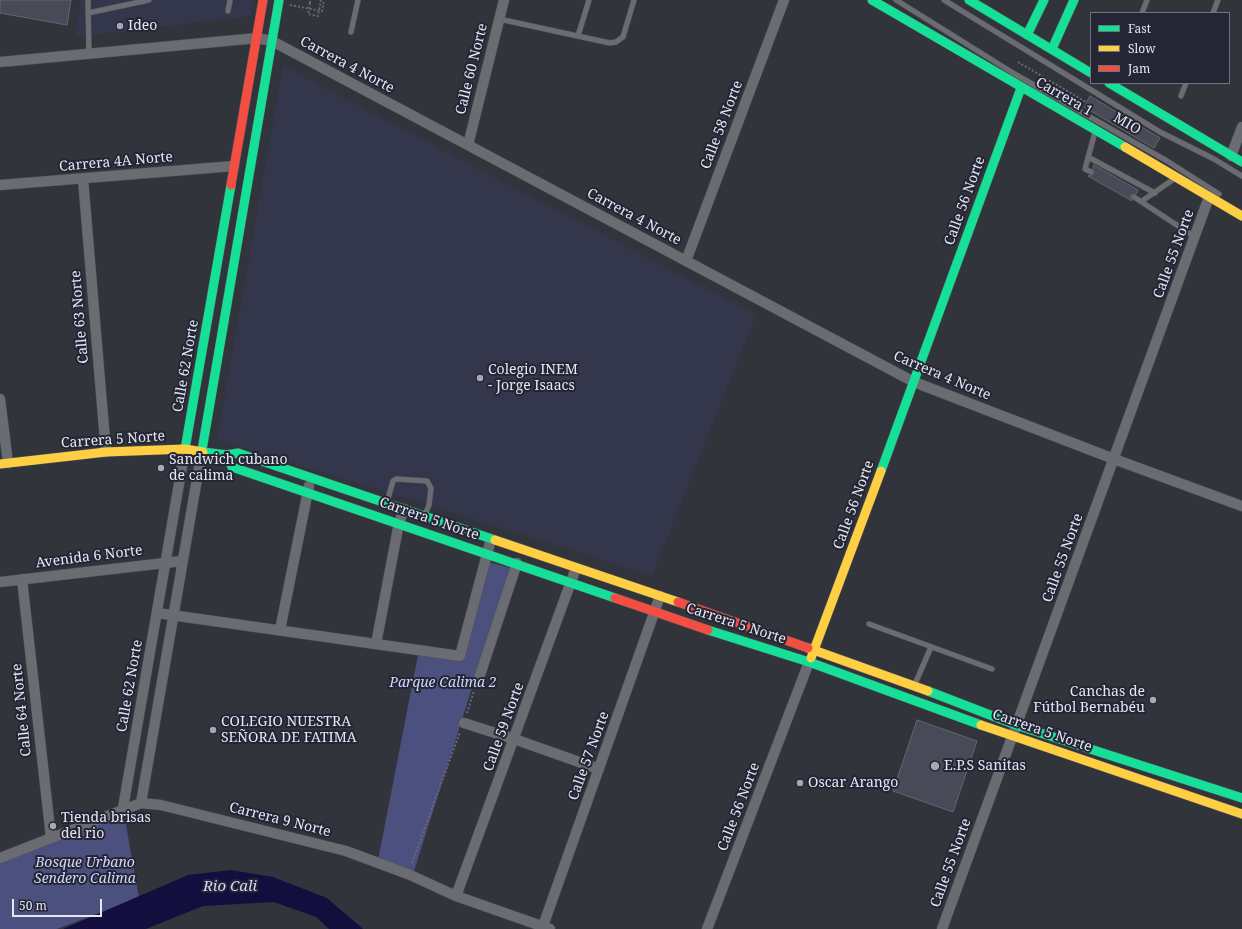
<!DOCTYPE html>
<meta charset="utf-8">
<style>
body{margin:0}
#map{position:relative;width:1242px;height:929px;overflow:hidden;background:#32343c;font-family:"Noto Serif",serif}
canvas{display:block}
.legend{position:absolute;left:1090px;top:12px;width:140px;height:72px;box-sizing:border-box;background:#242635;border:1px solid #717380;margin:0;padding:5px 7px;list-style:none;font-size:12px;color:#e5e6f1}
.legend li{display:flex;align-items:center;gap:8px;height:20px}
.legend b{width:20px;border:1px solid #717380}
.scale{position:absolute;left:12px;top:899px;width:90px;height:18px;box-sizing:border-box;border:2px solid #e5e6f1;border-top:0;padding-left:5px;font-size:12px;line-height:14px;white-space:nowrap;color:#e5e6f1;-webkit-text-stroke:3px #242635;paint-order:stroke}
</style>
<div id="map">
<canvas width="1242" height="929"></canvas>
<ul class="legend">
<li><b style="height:5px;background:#16e098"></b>Fast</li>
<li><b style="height:5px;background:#ffcf43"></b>Slow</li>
<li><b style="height:5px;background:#f24e42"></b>Jam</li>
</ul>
<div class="scale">50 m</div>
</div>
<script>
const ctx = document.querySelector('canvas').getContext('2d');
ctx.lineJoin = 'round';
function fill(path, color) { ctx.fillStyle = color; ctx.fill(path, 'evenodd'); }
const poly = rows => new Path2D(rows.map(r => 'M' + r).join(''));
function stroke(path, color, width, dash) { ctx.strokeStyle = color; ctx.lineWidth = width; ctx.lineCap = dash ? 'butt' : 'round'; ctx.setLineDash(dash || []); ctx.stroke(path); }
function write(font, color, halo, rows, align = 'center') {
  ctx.font = font + ' "Noto Serif",serif'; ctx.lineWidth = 4; ctx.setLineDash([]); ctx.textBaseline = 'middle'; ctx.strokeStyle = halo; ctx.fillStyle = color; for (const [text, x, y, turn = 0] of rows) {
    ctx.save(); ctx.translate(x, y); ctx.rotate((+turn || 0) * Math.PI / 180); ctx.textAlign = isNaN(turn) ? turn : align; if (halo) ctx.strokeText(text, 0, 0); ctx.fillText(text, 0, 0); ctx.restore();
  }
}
fill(poly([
 [81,0,253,0,250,16,75,37],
 [283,66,756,315,652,576,429,505,217,440]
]), '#34364b');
fill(poly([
 [485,561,510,568,414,871,378,860,419,650,460,656],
 [123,808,139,898,57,929,0,929,0,858]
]), '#4c507f');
fill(poly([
 [231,870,273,877,327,898,363,929,329,929,316,917,274,902,203,906,146,929,63,929,188,875]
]), '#130e3d');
const building = poly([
 [0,0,71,0,67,25,0,13,0,0],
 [1090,96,1160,138,1154,148,1084,107,1090,96],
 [1094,165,1138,190,1136,194,1130,195,1132,201,1088,176,1094,174,1093,168,1094,165],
 [917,720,977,741,953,812,893,791,917,720]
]);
fill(building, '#494a58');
stroke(building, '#64666d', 1);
const lane = poly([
 [88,0,89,53],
 [896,0,1013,73,1167,161,1219,194],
 [944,0,1160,132,1214,159,1242,176],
 [228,11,230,0],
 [88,13,149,0],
 [1142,13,1147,0],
 [1213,13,1218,0],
 [499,19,610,43,616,42,623,37,634,0],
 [351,32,358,0],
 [578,36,589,0],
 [1181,96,1186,83],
 [1088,157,1155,193],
 [1091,172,1085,169,1095,132],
 [1134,197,1195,237],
 [1142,201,1174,179],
 [387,502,393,481,396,479,427,481,431,488,429,505,425,515],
 [869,624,992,669],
 [915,684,931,647]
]);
const street = poly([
 [0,62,247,39,256,38,272,41,914,382,1114,459,1242,506],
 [468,145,504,0],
 [1231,156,1242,127],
 [83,179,106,452],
 [0,185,234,166],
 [686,261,784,0],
 [0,399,8,463],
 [22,579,51,838],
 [0,582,182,561],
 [157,613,460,656,491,539],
 [280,630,309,486],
 [376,644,399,523,404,509],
 [478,681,517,563],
 [464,723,514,739,599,769],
 [141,803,202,450],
 [123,808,185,449],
 [0,858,141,803,161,805,346,851,408,874,456,896,550,929],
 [456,896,576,568],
 [543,926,660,596],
 [707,929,809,662],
 [942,929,1209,197]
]);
const fast = poly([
 [872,0,1125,147],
 [969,0,1091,73],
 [1027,35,1044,0],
 [1052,49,1074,0],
 [1109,83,1242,162],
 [185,449,231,185],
 [202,450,279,0],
 [203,452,227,455,238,453,495,540],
 [227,455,232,467,615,598],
 [881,471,1021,88],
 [708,630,809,662,981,725],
 [928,691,1016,725,1242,798]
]);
const slow = poly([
 [1125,147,1242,216],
 [0,464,106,452,185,449,203,452],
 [495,540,678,602],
 [808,648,928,691],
 [811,658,881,471],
 [981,725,1242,814]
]);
const jam = poly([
 [231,185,263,0],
 [615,598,708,630],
 [678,602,808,648]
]);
stroke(lane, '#4f5158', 6);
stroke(street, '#4f5158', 11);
stroke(fast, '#4f5158', 10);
stroke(slow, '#4f5158', 10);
stroke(jam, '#4f5158', 10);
stroke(poly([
 [310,3,310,0],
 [290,5,322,11,324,0],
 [1018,62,1086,102],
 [467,713,474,691],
 [412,863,460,732]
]), '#696a71', 2, [2, 2]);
stroke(lane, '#6b6c72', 5);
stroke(street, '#6b6c72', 10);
stroke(fast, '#16e098', 9);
stroke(slow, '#ffcf43', 9);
stroke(jam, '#f24e42', 9);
stroke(poly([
 [310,3,308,14,318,16,321,0]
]), '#696a71', 2, [2, 2]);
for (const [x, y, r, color] of [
 [120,26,4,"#a6a8b2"],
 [480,378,4,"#a6a8b2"],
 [161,468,4,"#a6a8b2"],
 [1153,700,4,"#a6a8b2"],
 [213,730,4,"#a6a8b2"],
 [935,766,5,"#a6a8b2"],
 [800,783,4,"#a6a8b2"],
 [53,826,4,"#a6a8b2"]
]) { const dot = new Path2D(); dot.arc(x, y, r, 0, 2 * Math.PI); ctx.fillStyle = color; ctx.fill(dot); stroke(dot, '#242635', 1.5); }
write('14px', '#e5e6f1', '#242635', [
 ["Ideo",128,26],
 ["Colegio INEM",488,370],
 ["- Jorge Isaacs",488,386],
 ["Sandwich cubano",169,460],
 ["de calima",169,476],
 ["Canchas de",1145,692,"right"],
 ["Fútbol Bernabéu",1145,708,"right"],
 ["COLEGIO NUESTRA",221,722],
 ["SEÑORA DE FATIMA",221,738],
 ["E.P.S Sanitas",944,766],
 ["Oscar Arango",808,783],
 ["Tienda brisas",61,818],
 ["del rio",61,834]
], 'left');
write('14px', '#e5e6f1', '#242635', [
 ["Carrera 4 Norte",347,65,28],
 ["Calle 60 Norte",472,69,-76],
 ["Carrera 1",1064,97,30],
 ["MIO",1127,124,30],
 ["Calle 58 Norte",722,125,-69],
 ["Carrera 4A Norte",116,162,-5],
 ["Calle 56 Norte",965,201,-70],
 ["Carrera 4 Norte",634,217,28],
 ["Calle 55 Norte",1174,254,-70],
 ["Calle 63 Norte",80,317,-95],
 ["Calle 62 Norte",186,366,-80],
 ["Carrera 4 Norte",942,376,23],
 ["Carrera 5 Norte",113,440,-4],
 ["Calle 56 Norte",854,505,-70],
 ["Carrera 5 Norte",429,519,19],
 ["Avenida 6 Norte",89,557,-7],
 ["Calle 55 Norte",1063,558,-70],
 ["Carrera 5 Norte",736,624,18],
 ["Calle 62 Norte",130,686,-80],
 ["Calle 64 Norte",22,710,-96],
 ["Calle 59 Norte",504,727,-70],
 ["Carrera 5 Norte",1042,731,19],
 ["Calle 57 Norte",589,756,-70],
 ["Calle 56 Norte",739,807,-69],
 ["Carrera 9 Norte",280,820,14],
 ["Calle 55 Norte",951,863,-70]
]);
write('italic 14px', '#d3d8fb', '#242635', [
 ["Parque Calima 2",443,683],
 ["Bosque Urbano",85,863],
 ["Sendero Calima",85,879]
]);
write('italic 15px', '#d2d7fa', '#242635', [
 ["Rio Cali",230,887]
]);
</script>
